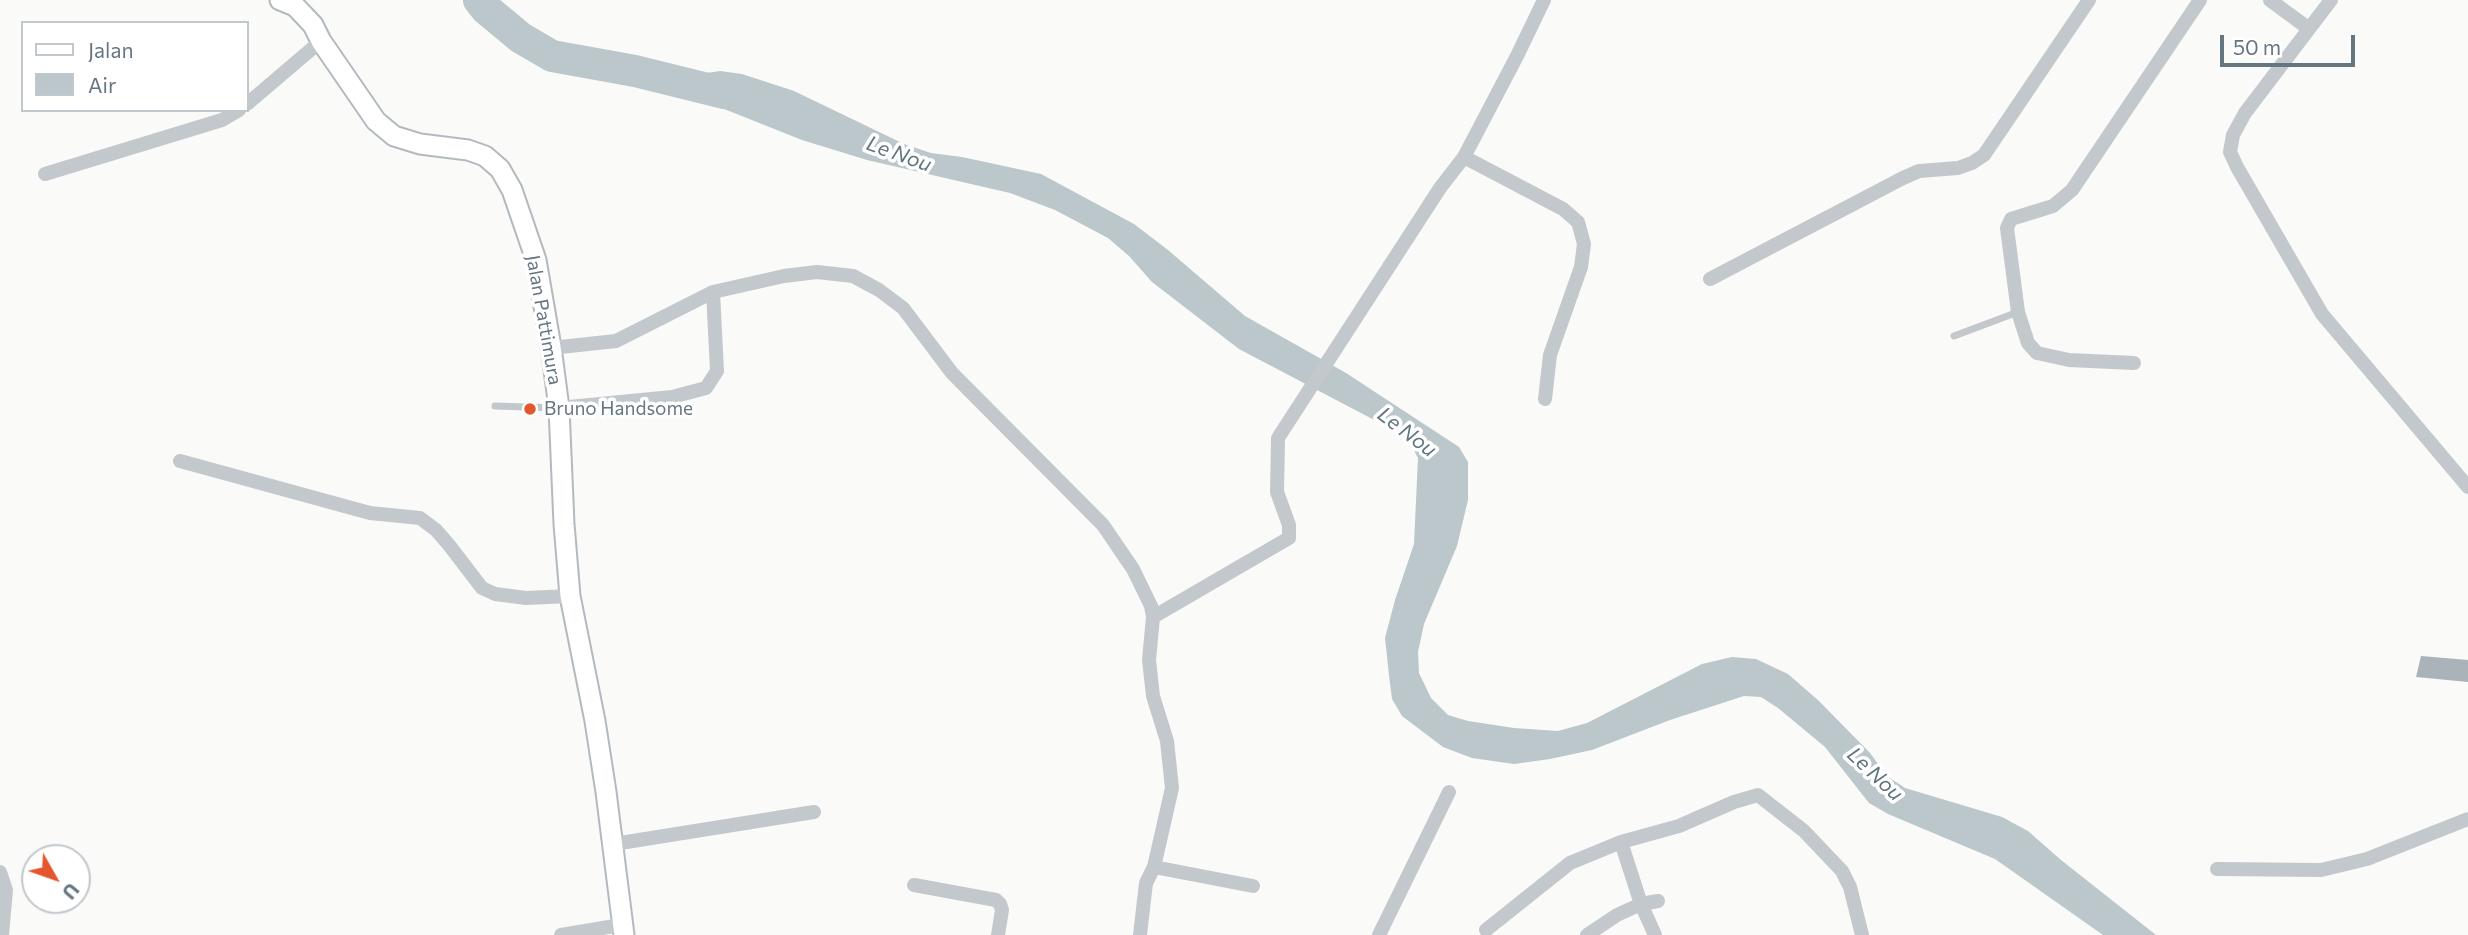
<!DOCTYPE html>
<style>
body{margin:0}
#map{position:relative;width:2468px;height:935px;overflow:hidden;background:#fafaf8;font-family:Commissioner,sans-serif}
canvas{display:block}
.legend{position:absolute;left:21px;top:21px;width:228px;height:91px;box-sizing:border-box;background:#fff;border:2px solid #c1c8cd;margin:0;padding:9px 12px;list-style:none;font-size:21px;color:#657683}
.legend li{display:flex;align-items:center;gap:14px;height:35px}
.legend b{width:35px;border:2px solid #c1c8cd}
.north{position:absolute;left:21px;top:844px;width:70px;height:70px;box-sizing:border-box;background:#fff;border:2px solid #c1c8cd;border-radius:50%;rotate:130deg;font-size:19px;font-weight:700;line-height:28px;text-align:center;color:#657683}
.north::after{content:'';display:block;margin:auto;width:24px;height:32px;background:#e4572e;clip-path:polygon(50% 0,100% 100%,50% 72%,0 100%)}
.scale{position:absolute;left:2220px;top:35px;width:135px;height:32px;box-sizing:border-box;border:4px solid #657683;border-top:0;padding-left:9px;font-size:21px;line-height:24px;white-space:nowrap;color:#657683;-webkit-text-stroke:5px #fff;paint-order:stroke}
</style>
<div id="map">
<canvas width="2468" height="935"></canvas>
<ul class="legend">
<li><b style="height:9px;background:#fff"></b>Jalan</li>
<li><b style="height:19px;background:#bbc7cb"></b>Air</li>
</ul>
<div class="north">U</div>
<div class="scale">50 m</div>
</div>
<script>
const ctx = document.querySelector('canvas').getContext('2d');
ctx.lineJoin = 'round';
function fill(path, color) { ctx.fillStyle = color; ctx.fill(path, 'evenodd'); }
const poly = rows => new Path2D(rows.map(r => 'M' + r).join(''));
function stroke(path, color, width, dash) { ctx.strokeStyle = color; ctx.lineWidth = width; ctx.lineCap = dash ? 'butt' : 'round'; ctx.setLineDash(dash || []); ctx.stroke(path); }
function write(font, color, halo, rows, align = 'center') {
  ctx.font = font + ' Commissioner,sans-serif'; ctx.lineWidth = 7; ctx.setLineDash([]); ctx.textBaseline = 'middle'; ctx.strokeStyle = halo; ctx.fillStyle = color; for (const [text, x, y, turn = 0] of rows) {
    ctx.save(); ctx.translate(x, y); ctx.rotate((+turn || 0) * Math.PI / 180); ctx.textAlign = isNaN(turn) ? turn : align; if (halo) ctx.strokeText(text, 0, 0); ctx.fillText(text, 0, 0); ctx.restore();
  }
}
fill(poly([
 [720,71,742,74,794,91,904,144,931,153,962,157,1041,174,1134,224,1168,250,1245,316,1346,373,1459,447,1468,462,1468,500,1457,546,1424,624,1418,652,1419,673,1431,698,1448,715,1468,721,1514,728,1558,731,1587,723,1702,664,1732,657,1756,659,1788,674,1819,701,1870,753,1887,776,1905,788,2002,817,2028,831,2061,860,2156,935,2103,935,1995,859,1888,814,1869,803,1825,747,1778,708,1761,697,1744,696,1670,720,1592,750,1550,759,1514,764,1472,758,1443,747,1402,716,1392,699,1389,675,1385,638,1395,600,1414,544,1418,458,1410,443,1399,433,1239,349,1152,282,1129,256,1108,238,1055,210,1010,193,867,160,802,140,709,103,691,92,683,83,700,74]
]), '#bbc7cb');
stroke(poly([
 [479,0,486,9,521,38,552,56,635,71,724,93]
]), '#bbc7cb', 32);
fill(poly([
 [2421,656,2468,660,2468,682,2416,677]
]), '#aab3b9');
const secondary = poly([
 [280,0,295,6,313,25,321,41,376,121,394,136,420,144,468,150,485,156,500,169,512,190,536,260,551,347,559,408,564,524,570,596,595,721,606,792,624,935]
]);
stroke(secondary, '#b3babf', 23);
stroke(poly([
 [1954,336,2018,312],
 [495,406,558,408]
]), '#c3c8cc', 7);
stroke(poly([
 [2270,0,2308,28],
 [2331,0,2245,113,2233,135,2230,152,2237,167,2322,314,2468,487],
 [247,104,321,41],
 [1464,157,1563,209,1578,222,1584,244,1581,267,1550,355,1545,399],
 [45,174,222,120,239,110],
 [1710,279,1903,178,1919,171,1958,168,1972,163,1984,155,2089,0],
 [551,348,616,341,713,292,784,276,817,272,853,276,879,290,903,308,952,373,1103,525,1133,569,1151,606,1153,617,1149,660,1153,696,1167,741,1172,788,1154,867,1146,883,1140,935],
 [2134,363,2069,360,2037,353,2028,343,2018,312,2007,228,2011,219,2053,206,2072,190,2200,0],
 [559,408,672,397,706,388,717,371,713,292],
 [180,461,370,513,420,518,436,530,449,545,482,588,495,594,526,598,570,596],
 [1153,617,1289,538,1289,525,1277,492,1278,438,1440,188,1464,157,1517,56,1544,0],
 [1621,842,1641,904,1655,935],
 [614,844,814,812],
 [1154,867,1253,886],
 [2217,869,2321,870,2367,859,2468,819],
 [0,872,6,890,2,935],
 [914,885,996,900,1000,904,1002,910,998,935],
 [1486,930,1570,863,1621,842,1679,826,1734,802,1758,795,1804,831,1842,871,1850,887,1862,935],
 [561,935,621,925],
 [1379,935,1449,792],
 [1587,935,1617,915,1641,904,1658,901]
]), '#c3c8cc', 14);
stroke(secondary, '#fff', 19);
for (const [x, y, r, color] of [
 [530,409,7,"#e4572e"]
]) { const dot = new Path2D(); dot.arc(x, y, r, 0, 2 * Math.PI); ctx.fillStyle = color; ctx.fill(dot); stroke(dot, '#fff', 2.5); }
write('19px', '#657683', '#fff', [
 ["Jalan Pattimura",544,320,80]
]);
write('19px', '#657683', '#fff', [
 ["Bruno Handsome",544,409]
], 'left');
write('italic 21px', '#60757c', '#fff', [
 ["Le Nou",899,154,20],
 ["Le Nou",1407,432,37],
 ["Le Nou",1875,774,43]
]);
</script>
